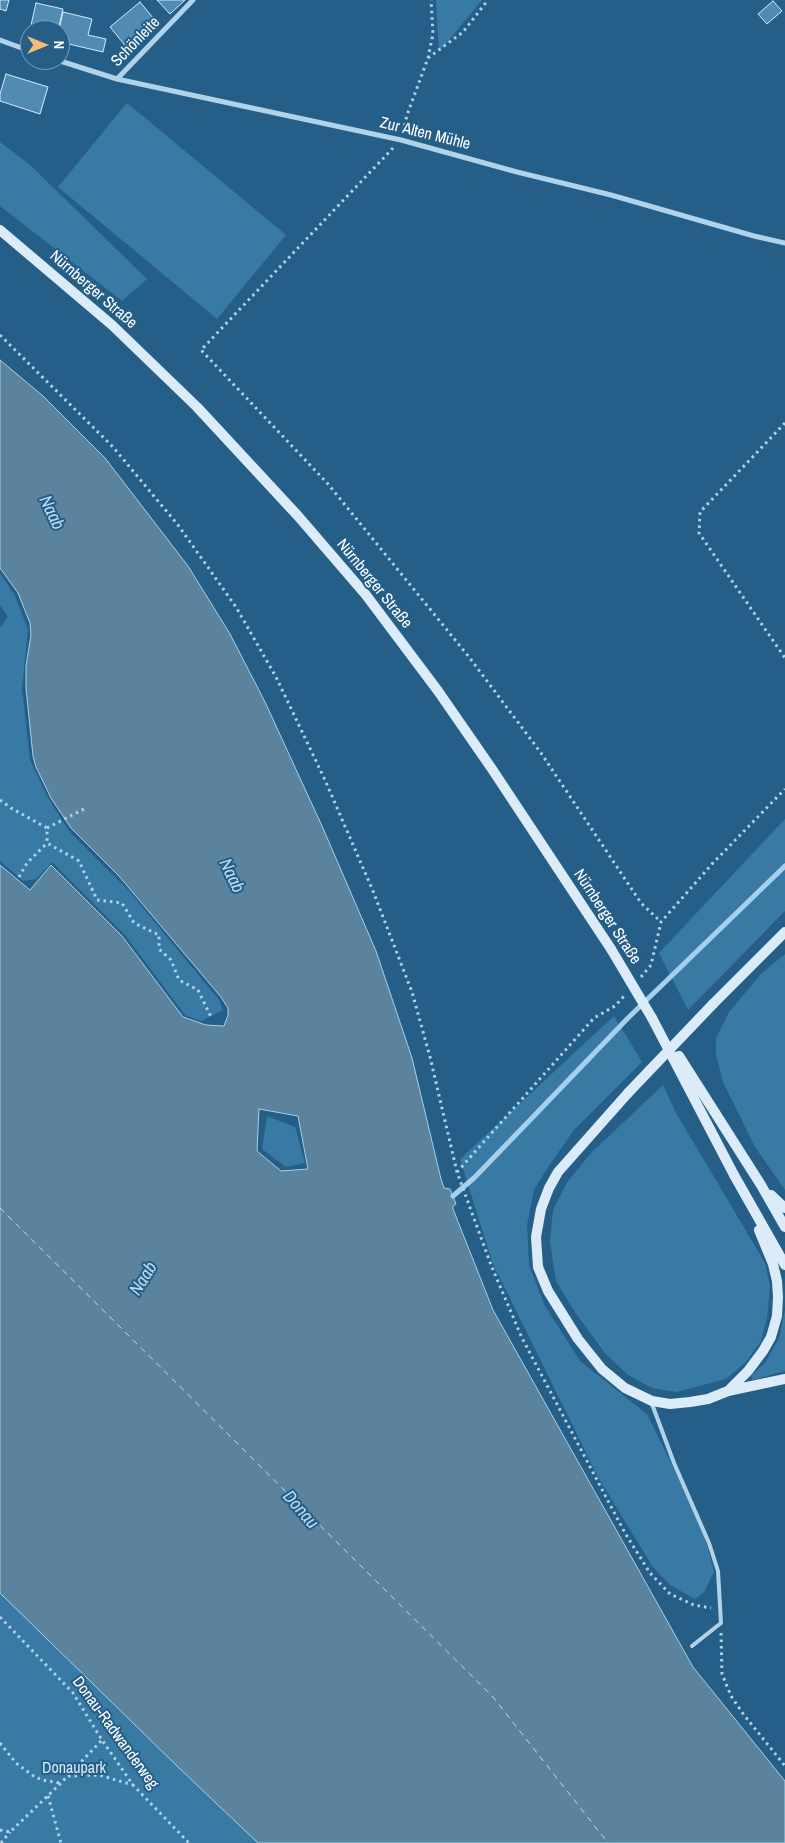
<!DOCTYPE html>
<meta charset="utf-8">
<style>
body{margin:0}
#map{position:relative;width:785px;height:1843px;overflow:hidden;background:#255f88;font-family:"Archivo Narrow",sans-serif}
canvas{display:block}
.north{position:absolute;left:20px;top:20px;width:50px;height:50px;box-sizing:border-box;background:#255f88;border:1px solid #7c9fb8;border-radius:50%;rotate:90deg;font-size:14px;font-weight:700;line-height:20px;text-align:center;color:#fff}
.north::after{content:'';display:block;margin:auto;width:18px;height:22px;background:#f3bc75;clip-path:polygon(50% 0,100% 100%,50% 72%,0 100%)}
</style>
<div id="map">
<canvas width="785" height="1843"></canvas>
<div class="north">N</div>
</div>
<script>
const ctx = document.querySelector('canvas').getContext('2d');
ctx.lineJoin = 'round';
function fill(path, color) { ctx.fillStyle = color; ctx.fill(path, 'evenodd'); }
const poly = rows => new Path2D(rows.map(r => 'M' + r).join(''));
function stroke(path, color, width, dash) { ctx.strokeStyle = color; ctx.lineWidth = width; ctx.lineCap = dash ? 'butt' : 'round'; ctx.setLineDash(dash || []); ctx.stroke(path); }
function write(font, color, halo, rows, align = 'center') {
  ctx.font = font + ' "Archivo Narrow",sans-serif'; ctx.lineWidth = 4; ctx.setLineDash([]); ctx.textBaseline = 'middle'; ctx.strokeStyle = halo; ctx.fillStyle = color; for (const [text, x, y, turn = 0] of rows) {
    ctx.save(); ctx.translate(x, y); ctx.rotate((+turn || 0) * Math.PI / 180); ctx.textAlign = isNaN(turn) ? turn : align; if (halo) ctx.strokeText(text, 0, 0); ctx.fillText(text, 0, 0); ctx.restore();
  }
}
fill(poly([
 [436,0,482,0,439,52],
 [127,103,286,235,217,319,58,187],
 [0,142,29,164,147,279,122,301,0,206],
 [0,573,14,594,28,629,22,689,30,760,47,796,68,830,130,892,219,1000,223,1010,201,1021,185,1015,125,935,52,862,36,879,23,881,0,861,0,628,8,617,0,605],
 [785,819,785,911,688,1010,659,953],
 [785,954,785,1190,755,1147,723,1082,716,1055,716,1038,729,1012,762,973],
 [614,1016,642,1062,574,1130,548,1167,534,1190,527,1225,529,1265,545,1306,580,1361,647,1414,702,1526,714,1572,704,1592,695,1599,670,1585,653,1567,599,1479,493,1264,460,1159],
 [663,1085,676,1113,765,1263,770,1286,767,1318,761,1341,746,1362,726,1379,676,1392,652,1388,628,1375,604,1352,575,1312,556,1281,550,1242,553,1210,568,1181,591,1153],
 [267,1116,295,1127,305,1163,286,1167,262,1149],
 [785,1293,785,1371,752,1380,751,1376,765,1363,779,1338,785,1310],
 [0,1593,178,1767,258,1843,0,1843]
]), '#397aa5');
const water = poly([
 [0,360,43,396,105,458,188,566,230,634,265,702,322,826,376,951,412,1058,441,1179,444,1188,450,1189,453,1196,456,1204,453,1206,453,1209,493,1310,693,1667,785,1781,785,1843,258,1843,178,1767,0,1593,0,865,30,890,51,865,122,936,183,1017,206,1025,224,1026,228,1015,228,1008,221,997,118,875,71,828,51,798,36,767,33,756,26,688,26,666,31,635,30,623,18,593,0,568,0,360],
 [259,1109,298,1116,308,1169,281,1171,257,1151,259,1109]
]);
fill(water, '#5b839e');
stroke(water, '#a5d0ea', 1);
stroke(poly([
 [453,1196,474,1178,531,1119,628,1018,785,866]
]), '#a5d0ea', 5);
stroke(poly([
 [0,1208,493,1697,608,1843]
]), '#bddcf1', 1, [6, 5]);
const building = poly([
 [0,0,9,0,6,11,0,9,0,0],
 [157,0,185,0,170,14,157,0],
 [773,1,782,11,767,24,758,14,773,1],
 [140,2,158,24,128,49,110,27,140,2],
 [36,3,63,9,58,30,30,30,29,34,36,3],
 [63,12,92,19,88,35,106,39,103,52,60,42,60,30,59,30,63,12],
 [6,74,48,87,40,114,0,101,0,94,6,74]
]);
fill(building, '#518bb2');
stroke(building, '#d5eaf7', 1);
stroke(poly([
 [428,58,463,32,488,0],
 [403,132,407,115,428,58,433,34,431,0],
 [393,148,201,350,328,484,469,657,541,753,641,903,661,922],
 [0,335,113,447,178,525,236,607,276,677,325,780,373,891,412,992,430,1057,457,1172,491,1265,522,1338,625,1533,650,1573,670,1594,694,1605,711,1608],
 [785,423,700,512,699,533,785,658],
 [0,800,11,808,47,828,47,843,79,861,97,900,122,903,134,923,159,935,159,949,171,960,179,980,198,990,211,1017],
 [47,828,84,809],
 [19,877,27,863,47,843],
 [641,977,651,965,661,922,712,864,785,789],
 [457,1172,594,1018,615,1006,625,995],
 [0,1617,73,1693,102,1740,133,1785,189,1843],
 [721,1633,722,1674,731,1696,744,1715,785,1766],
 [0,1743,16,1763,32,1775,42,1780,60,1783],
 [68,1776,99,1775,133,1785],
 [48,1796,61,1843],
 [0,1830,10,1832,60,1784,102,1740],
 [1,1843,10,1832]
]), '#b1d3e9', 3, [2.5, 4]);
stroke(poly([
 [652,1404,674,1463,709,1543,718,1571,721,1623,692,1646]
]), '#b1d3e9', 4);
stroke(poly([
 [0,40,30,51],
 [57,60,117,79,401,140,517,172,611,195,754,236,785,243],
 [117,79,193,0]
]), '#b1d3e9', 5);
stroke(poly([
 [0,230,112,325,197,407,298,516,366,595,438,691,492,769,611,949],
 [713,1004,785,932],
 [652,1018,734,1175,785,1265],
 [679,1056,761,1185,785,1227],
 [628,1093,558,1172,549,1188,541,1209,536,1237,538,1267,548,1291,578,1339,602,1369,625,1388,652,1401,670,1404,690,1402,708,1399,728,1391,785,1379],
 [771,1195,785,1208],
 [728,1391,748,1371,763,1351,771,1337,777,1316,778,1297,777,1281,773,1264,759,1230]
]), '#dbecf8', 10);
stroke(poly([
 [611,949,652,1018],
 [628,1093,713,1004]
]), '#dbecf8', 10);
write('16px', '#fff', '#255f88', [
 ["Schönleite",136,42,-46],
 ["Zur Alten Mühle",425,134,14],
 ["Nürnberger Straße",93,290,41],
 ["Nürnberger Straße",374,584,51],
 ["Nürnberger Straße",607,917,57],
 ["Donau-Radwanderweg",115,1733,54]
]);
write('16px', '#d5eaf7', '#255f88', [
 ["Donaupark",74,1769]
]);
write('italic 18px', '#bddcf1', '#255f88', [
 ["Naab",51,513,64],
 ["Naab",231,876,64],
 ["Naab",144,1279,-58],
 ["Donau",300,1510,49]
]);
</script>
